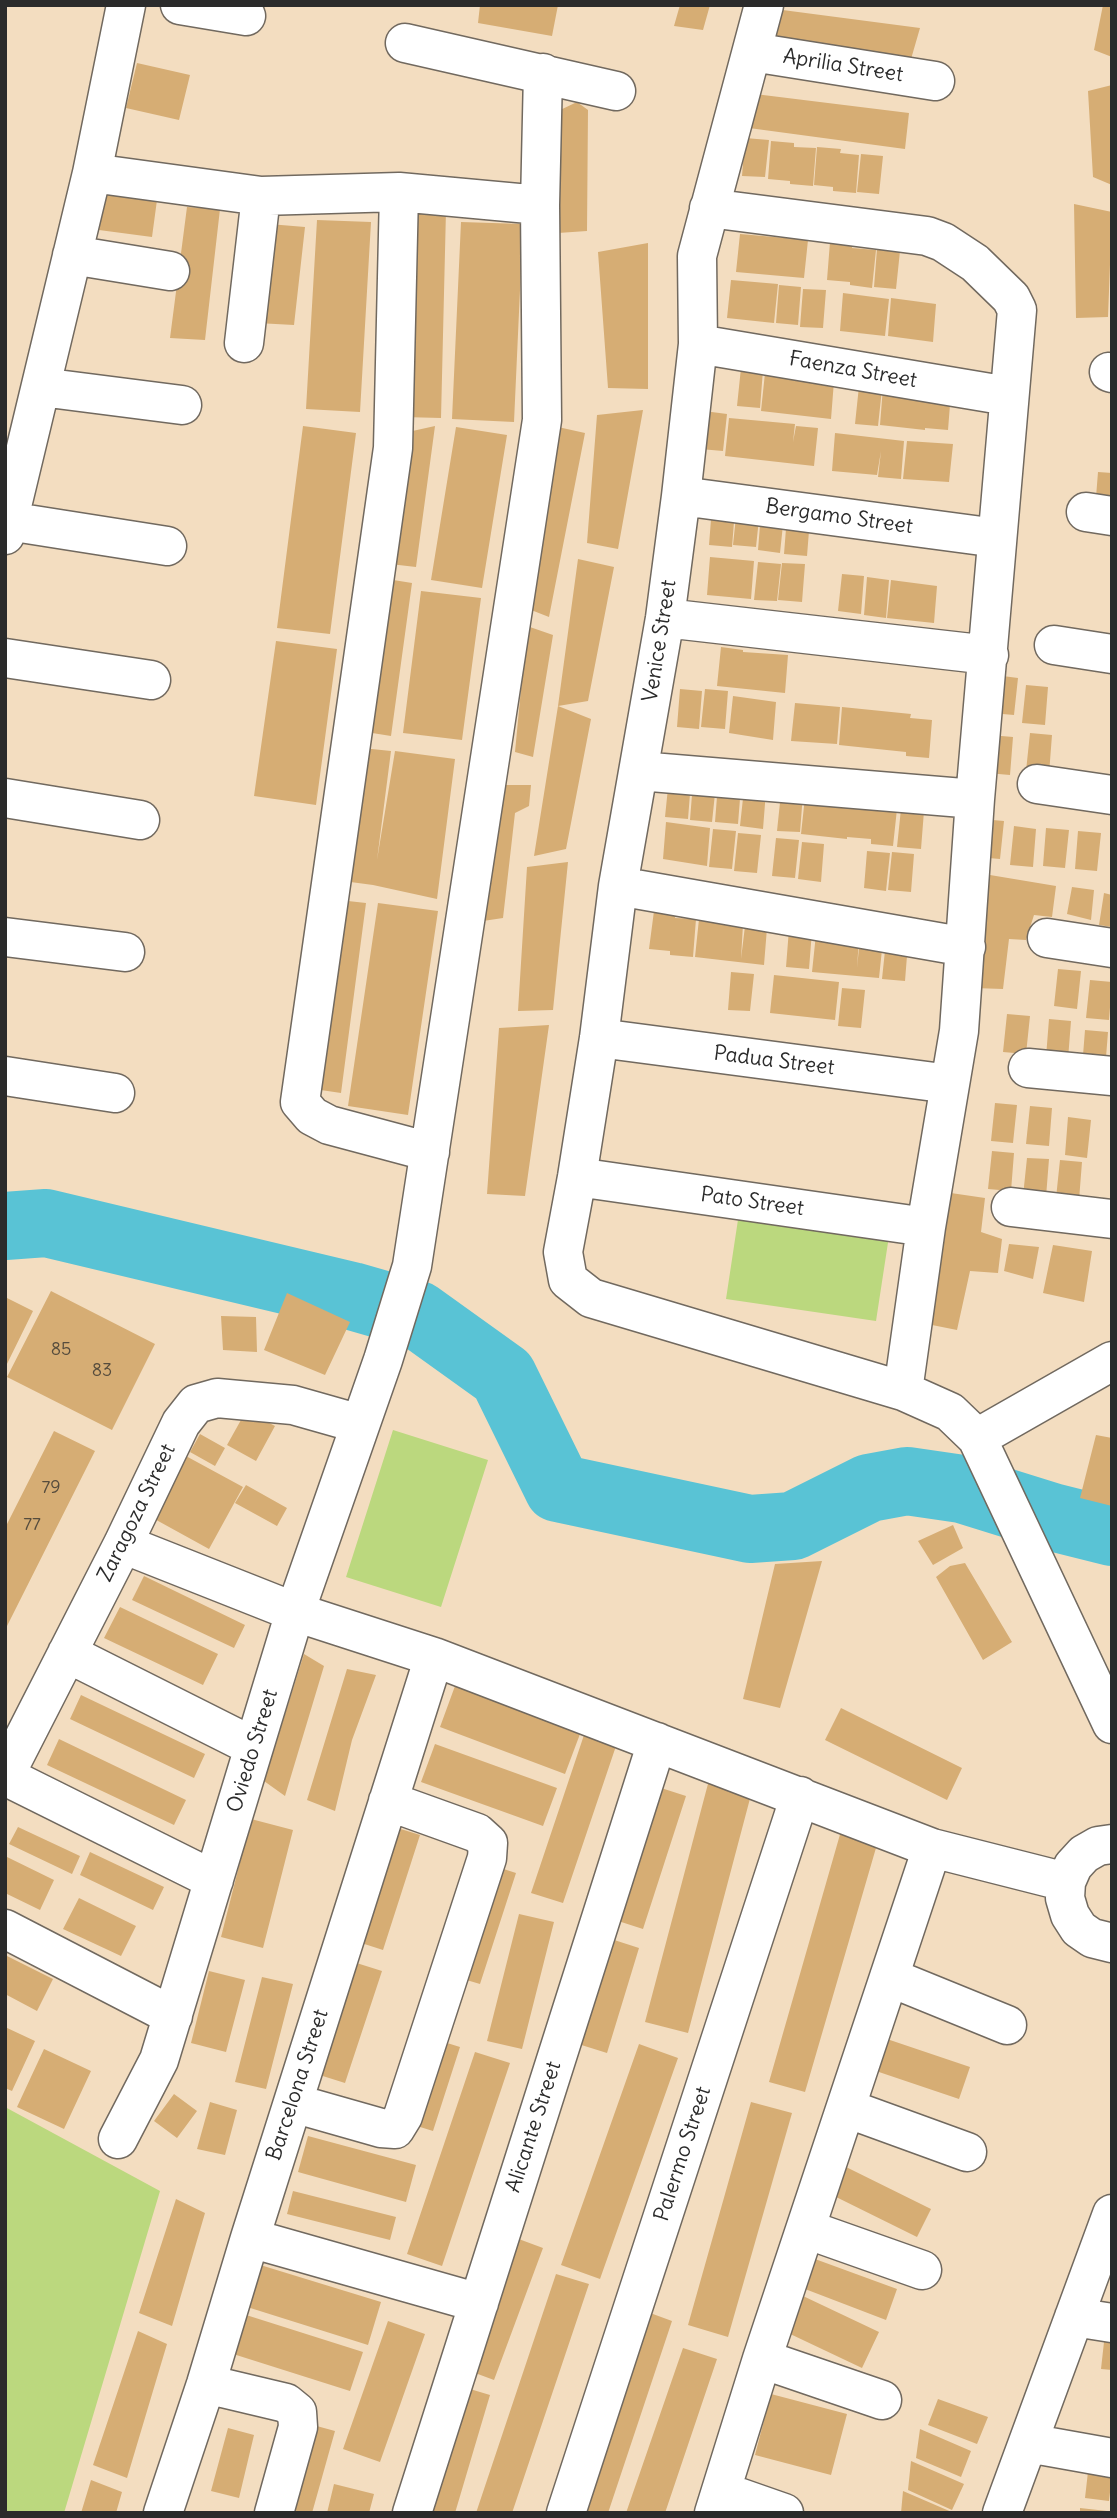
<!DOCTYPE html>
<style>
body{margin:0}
#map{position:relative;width:1117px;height:2518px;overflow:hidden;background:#f3ddc0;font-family:Delius,sans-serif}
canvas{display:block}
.frame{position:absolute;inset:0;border:7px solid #2b2b2b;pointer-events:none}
</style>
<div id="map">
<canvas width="1117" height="2518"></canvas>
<div class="frame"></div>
</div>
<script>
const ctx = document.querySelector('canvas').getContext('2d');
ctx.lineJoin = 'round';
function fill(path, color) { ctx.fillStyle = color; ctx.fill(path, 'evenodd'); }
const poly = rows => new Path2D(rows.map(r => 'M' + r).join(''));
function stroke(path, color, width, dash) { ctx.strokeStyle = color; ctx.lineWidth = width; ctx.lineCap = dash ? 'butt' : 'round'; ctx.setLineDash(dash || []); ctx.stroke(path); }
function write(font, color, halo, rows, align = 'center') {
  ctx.font = font + ' Delius,sans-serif'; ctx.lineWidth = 7; ctx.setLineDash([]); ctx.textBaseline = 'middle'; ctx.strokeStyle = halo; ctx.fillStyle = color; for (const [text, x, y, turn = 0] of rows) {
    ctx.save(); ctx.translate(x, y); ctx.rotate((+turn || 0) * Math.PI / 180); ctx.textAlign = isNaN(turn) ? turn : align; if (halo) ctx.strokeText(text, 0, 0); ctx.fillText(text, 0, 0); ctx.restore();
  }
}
fill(poly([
 [739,1213,889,1236,876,1321,726,1299],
 [393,1430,488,1460,441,1607,346,1577],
 [5,2107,160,2191,64,2513,5,2513]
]), '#bbd87e');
stroke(poly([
 [5,1226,46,1223,352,1296,418,1315,503,1376,558,1488,750,1529,793,1526,869,1488,907,1481,962,1489,1052,1517,1112,1532]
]), '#59c3d5', 68);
fill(poly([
 [480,5,558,5,552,36,478,23],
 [680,5,710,5,703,30,674,26],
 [1103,5,1112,5,1112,57,1094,50],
 [775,9,920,28,909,66,775,43],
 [137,63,190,75,179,120,126,108],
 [1112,85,1112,185,1093,177,1088,91],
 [755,94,909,113,905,149,749,128],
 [577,102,588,110,587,231,558,233,556,112],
 [745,138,769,140,765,177,742,176],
 [771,141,794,143,794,147,816,148,813,186,790,184,790,181,768,179],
 [817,147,841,149,840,153,859,155,856,193,833,191,833,187,814,185],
 [861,154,883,156,879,194,857,192],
 [104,193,157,200,152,237,99,230],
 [1074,204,1112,212,1108,317,1076,318],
 [187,207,220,209,205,340,170,338],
 [408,209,446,210,441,418,403,417],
 [317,220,371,222,360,412,306,409],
 [461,222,523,224,514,422,452,419],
 [269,224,305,227,294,325,257,323],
 [740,234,808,240,804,278,736,272],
 [830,242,853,244,852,248,876,250,872,288,850,285,850,282,827,280],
 [648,243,648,389,608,388,598,252],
 [877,249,900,251,896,289,874,287],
 [731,280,778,284,774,323,727,318],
 [779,285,801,287,798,325,776,323],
 [803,289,826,290,823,328,800,327],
 [843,293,889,299,885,336,840,331],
 [891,298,936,304,933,342,888,336],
 [741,368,763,370,760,408,737,406],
 [765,373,834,381,831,419,761,411],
 [859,386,882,389,878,426,855,424],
 [883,387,951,392,948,430,925,428,925,430,880,425],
 [643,410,618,549,587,543,597,415],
 [704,411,727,414,723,451,700,449],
 [729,418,795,424,793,442,796,426,818,428,814,466,725,456],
 [303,426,356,433,330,634,277,628],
 [435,426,416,567,390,564,408,432],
 [456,427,507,435,482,588,431,580],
 [558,427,585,433,549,617,526,608],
 [835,433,904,441,901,479,878,477,881,451,877,475,832,471],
 [907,441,953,444,949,482,903,479],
 [1098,472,1112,473,1112,511,1095,510],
 [712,507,735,509,732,547,709,545],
 [737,507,760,509,756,547,733,545],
 [761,513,784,515,780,553,758,550],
 [787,516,810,518,807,556,784,554],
 [710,557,754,561,751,599,707,595],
 [578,559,614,567,588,701,558,706],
 [758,562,781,564,777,601,754,600],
 [782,563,805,564,802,602,778,600],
 [842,574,864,576,861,614,838,611],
 [867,577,889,580,886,618,864,615],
 [387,579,412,583,391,736,366,732],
 [891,580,937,586,934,623,887,618],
 [421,591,481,598,462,740,403,733],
 [527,626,553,635,533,757,515,752],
 [276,641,337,649,316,805,254,796],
 [721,647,743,650,743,652,788,655,785,693,717,686],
 [995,675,1018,678,1014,715,991,713],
 [1026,685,1048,687,1045,725,1022,723],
 [680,689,702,691,699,729,677,727],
 [705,689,728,691,725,729,701,727],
 [733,696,776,702,773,740,729,733],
 [795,703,840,707,837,744,791,741],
 [558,706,591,719,566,849,534,856],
 [842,707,911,714,910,718,932,720,929,758,906,756,906,752,839,745],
 [1030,733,1052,735,1049,774,1026,771],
 [990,735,1013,737,1010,775,987,773],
 [362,748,391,751,377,860,395,751,455,759,437,899,373,885,343,881],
 [669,778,691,781,688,819,665,817],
 [693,782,716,784,712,822,690,820],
 [718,784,741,786,738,824,715,822],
 [501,785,531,785,529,806,515,813,503,918,483,921],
 [744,789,766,791,763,829,740,826],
 [781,793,803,794,800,832,777,831],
 [805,797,897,809,893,846,871,844,871,839,847,837,847,839,801,834],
 [901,809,924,811,921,849,897,847],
 [981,819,1004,821,1000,859,977,857],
 [666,822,710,828,707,866,663,859],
 [1014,826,1036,829,1033,867,1010,865],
 [1046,828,1069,830,1065,868,1043,866],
 [713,829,736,831,732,869,709,867],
 [1078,831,1101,833,1097,871,1075,869],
 [738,833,761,835,757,873,734,871],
 [776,838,799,840,795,878,772,876],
 [802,842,824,844,821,882,798,879],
 [867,851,890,853,886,891,864,888],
 [892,852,914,854,911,892,888,890],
 [568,862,553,1010,518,1011,527,867],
 [984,874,1056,886,1052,917,1034,915,1026,940,1009,939,1003,989,974,988],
 [1072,887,1094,890,1091,920,1067,914],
 [1104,893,1112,895,1112,927,1099,925],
 [339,900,366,903,341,1093,314,1089],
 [378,903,438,911,408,1115,348,1106],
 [654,911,676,913,675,918,696,919,693,957,670,955,670,951,649,949],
 [699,919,743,924,741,959,745,926,767,928,764,965,695,957],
 [789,929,812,931,809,969,786,967],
 [816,934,859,938,857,968,860,938,883,940,879,978,812,972],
 [886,941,908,943,905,981,882,979],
 [1058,969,1081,971,1077,1009,1054,1006],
 [731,972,754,974,750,1011,728,1010],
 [774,975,839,982,835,1020,770,1013],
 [1090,980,1112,982,1109,1020,1086,1018],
 [842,988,865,990,861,1028,838,1026],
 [1007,1014,1030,1016,1026,1054,1003,1052],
 [1049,1019,1071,1021,1068,1059,1046,1057],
 [549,1025,525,1196,487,1194,499,1028],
 [1085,1030,1108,1032,1105,1070,1082,1068],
 [995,1103,1017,1105,1013,1143,991,1141],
 [1030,1106,1052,1108,1049,1146,1026,1144],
 [1068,1117,1091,1120,1087,1158,1065,1155],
 [992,1151,1014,1153,1011,1191,988,1189],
 [1027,1158,1049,1159,1046,1197,1023,1196],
 [1060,1160,1082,1162,1079,1200,1056,1198],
 [944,1192,985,1198,981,1232,1002,1239,998,1273,970,1271,957,1330,922,1323],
 [1009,1244,1039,1247,1033,1279,1004,1271],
 [1053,1245,1092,1251,1084,1302,1043,1293],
 [51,1291,155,1344,112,1430,7,1377],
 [287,1293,350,1322,325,1375,264,1350],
 [5,1297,33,1311,5,1368],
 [221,1316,256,1317,257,1352,223,1350],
 [246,1411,275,1426,256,1461,227,1445],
 [54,1431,95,1451,5,1630,5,1528],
 [200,1434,225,1448,215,1466,190,1452],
 [1096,1435,1112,1438,1112,1506,1080,1498],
 [173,1449,243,1487,209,1549,140,1511],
 [246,1485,287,1508,277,1526,235,1503],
 [953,1525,963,1548,933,1565,918,1541],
 [822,1561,780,1708,743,1699,775,1564],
 [965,1563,1012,1642,983,1660,936,1577,950,1566],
 [144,1576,245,1625,234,1648,132,1600],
 [120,1607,218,1654,203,1685,104,1638],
 [304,1654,324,1666,285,1796,264,1781],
 [347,1669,376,1675,352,1740,335,1811,307,1800],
 [455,1686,580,1734,565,1774,440,1727],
 [81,1695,205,1754,194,1778,70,1719],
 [841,1708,962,1768,947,1800,825,1740],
 [584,1735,616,1746,563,1903,531,1893],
 [59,1739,186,1800,174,1825,47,1765],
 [435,1744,557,1788,543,1826,421,1782],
 [709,1780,752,1791,688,2033,645,2022],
 [658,1787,686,1796,643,1929,615,1920],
 [251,1819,293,1830,263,1948,221,1937],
 [388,1825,420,1835,383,1950,352,1940],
 [18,1827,80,1856,72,1874,9,1844],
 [841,1831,878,1841,805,2092,769,2082],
 [90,1852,164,1887,153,1910,80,1875],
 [5,1856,54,1880,40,1910,5,1893],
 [488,1864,516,1873,480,1984,453,1976],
 [79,1898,136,1926,121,1956,63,1929],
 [519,1914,554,1922,522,2049,487,2041],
 [608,1938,639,1948,607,2053,575,2043],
 [5,1955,53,1979,37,2011,5,1994],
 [347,1960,382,1971,345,2083,310,2072],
 [209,1971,245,1980,226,2052,191,2043],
 [262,1977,293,1984,266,2089,235,2082],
 [5,2027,35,2041,12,2091,5,2088],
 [431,2038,460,2047,433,2131,404,2122],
 [884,2038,970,2067,959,2099,873,2070],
 [639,2044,678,2058,600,2279,561,2265],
 [44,2049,91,2071,64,2129,17,2107],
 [475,2052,510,2063,442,2266,407,2254],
 [174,2094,197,2111,177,2138,154,2121],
 [210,2102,237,2110,225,2155,197,2149],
 [751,2102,792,2113,728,2337,688,2325],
 [308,2136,416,2165,406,2202,298,2172],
 [842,2165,931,2209,917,2237,828,2193],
 [293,2191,396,2217,390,2240,287,2214],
 [176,2199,205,2213,172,2326,139,2313],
 [516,2238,543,2248,494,2380,467,2370],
 [815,2259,897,2289,886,2320,805,2289],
 [257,2264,381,2302,368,2345,244,2306],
 [556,2274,589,2284,512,2513,476,2513],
 [803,2296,879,2332,862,2368,786,2332],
 [642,2310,672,2321,608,2513,575,2513],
 [243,2314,363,2352,350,2391,230,2353],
 [388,2321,425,2334,380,2462,343,2449],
 [138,2331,167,2344,127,2478,93,2465],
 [1105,2333,1112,2333,1112,2370,1101,2369],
 [683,2348,717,2359,665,2513,626,2513],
 [460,2386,490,2395,455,2513,422,2513],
 [771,2394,847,2414,831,2475,755,2455],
 [938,2399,988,2417,977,2444,928,2425],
 [302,2422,335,2431,312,2513,278,2513],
 [228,2428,254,2435,239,2498,211,2491],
 [920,2429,971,2451,961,2477,916,2458],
 [911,2461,964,2484,952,2510,908,2490],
 [1089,2463,1112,2475,1109,2501,1085,2498],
 [91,2480,122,2492,116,2513,81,2513],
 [334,2484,374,2494,369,2513,327,2513],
 [903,2491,954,2513,901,2513],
 [1080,2508,1107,2511,1107,2513,1080,2513]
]), '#d6ad74');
const minor = poly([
 [180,5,246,16],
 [764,5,697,256,698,344,681,496,665,618,618,886,599,1038,577,1177,563,1252,568,1280,591,1298,903,1391,950,1412,977,1438,1112,1724],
 [405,43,616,91],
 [752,52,935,81],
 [92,173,126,5],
 [399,192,393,448,300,1102,312,1116,329,1125,430,1152],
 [709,208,927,236,943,242,975,263,1011,298,1017,310,975,799,959,1031,926,1227,903,1391],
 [72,255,170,271],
 [244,343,261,196],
 [698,344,1008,396],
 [1109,372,1112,373],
 [41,387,182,405],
 [681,496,997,538],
 [1086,512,1112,516],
 [8,521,167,546],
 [5,535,92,173,261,196,399,192,540,205],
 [665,618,989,655],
 [1054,645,1112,654],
 [5,658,151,680],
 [639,771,975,799],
 [1037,784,1112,795],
 [5,798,140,820],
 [618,886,966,947],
 [5,937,125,952],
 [1047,938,1112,948],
 [599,1038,950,1084],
 [1028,1068,1112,1076],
 [5,1076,115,1093],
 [577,1177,926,1227],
 [1011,1207,1112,1219],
 [977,1438,1112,1361],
 [123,1544,295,1612,434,1657,932,1848,1066,1882],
 [67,1653,254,1747],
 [5,1775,123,1544,181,1423,196,1404,217,1398,293,1405,360,1424],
 [5,1776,214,1880],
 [1112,1844,1098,1846,1084,1854,1073,1866,1066,1882,1065,1898,1070,1915,1079,1929,1092,1938,1112,1943],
 [5,1929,173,2016],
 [889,1977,1007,2025],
 [293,2103,381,2128,395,2129,403,2116,487,1858,488,1843,477,1833,388,1801],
 [846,2108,967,2152],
 [118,2139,159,2060,295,1612,383,1360,412,1266,542,420,540,205,543,73],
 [806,2229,922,2270],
 [250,2238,479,2303],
 [1074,2317,1112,2323],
 [762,2359,882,2400],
 [206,2384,286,2403,297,2412,298,2427,274,2513],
 [1028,2443,1112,2458],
 [721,2491,784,2513],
 [163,2513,206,2384,250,2238,434,1657],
 [412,2513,657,1742],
 [566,2513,800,1796],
 [714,2513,762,2359,932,1848],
 [1002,2513,1112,2214]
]);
stroke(minor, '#71695f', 41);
stroke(minor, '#fff', 38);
write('18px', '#564c3d', null, [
 ["85",61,1350],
 ["83",102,1371],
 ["79",51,1488],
 ["77",32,1525]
]);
write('21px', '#2b2b2b', '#fff', [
 ["Aprilia Street",843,66,9],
 ["Faenza Street",853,370,10],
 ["Bergamo Street",839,517,8],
 ["Venice Street",660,641,-81],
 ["Padua Street",774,1061,7],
 ["Pato Street",752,1202,8],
 ["Zaragoza Street",137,1513,-64],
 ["Oviedo Street",253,1751,-73],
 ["Barcelona Street",298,2085,-72],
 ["Alicante Street",534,2127,-72],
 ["Palermo Street",683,2154,-72]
]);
</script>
